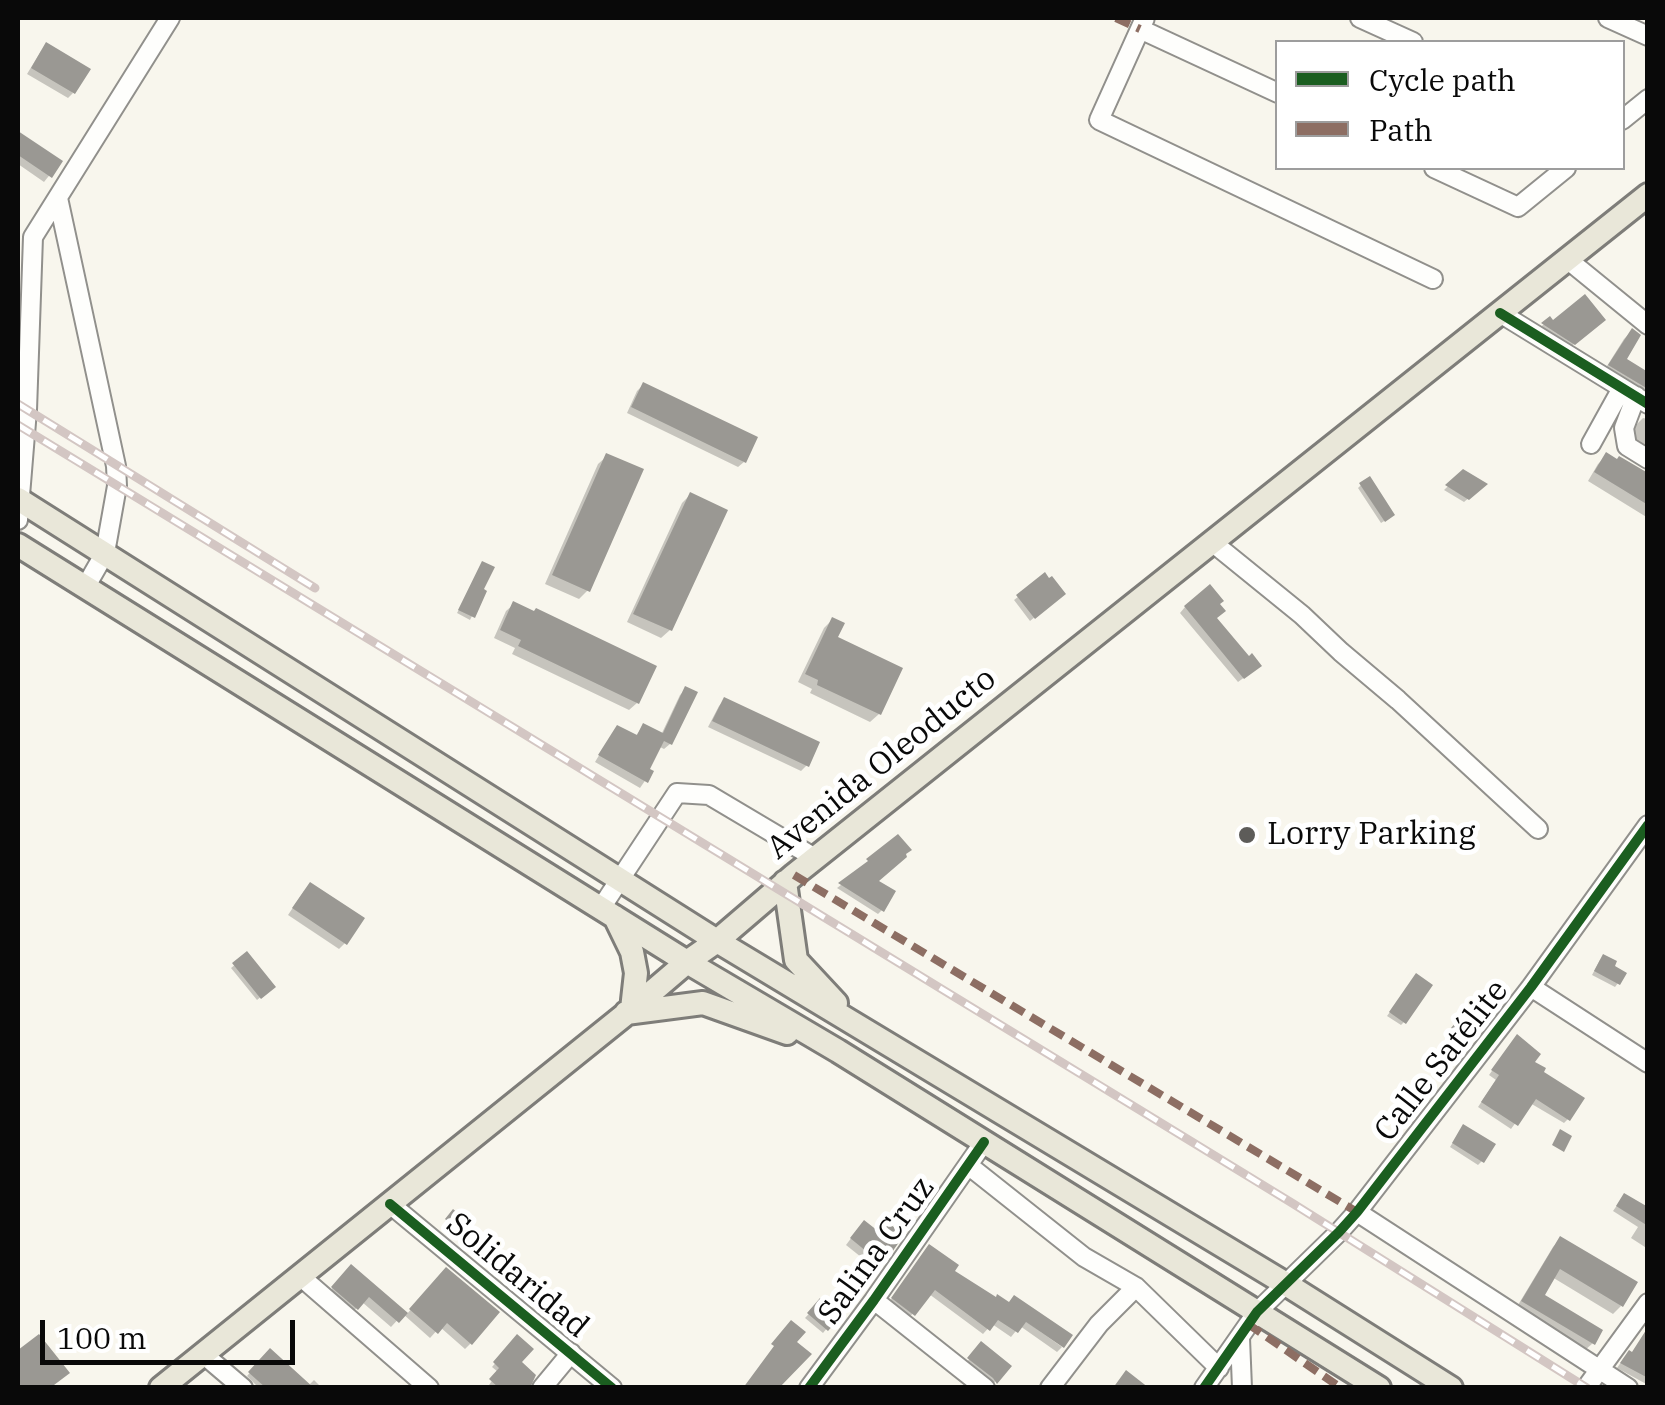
<!DOCTYPE html>
<meta charset="utf-8">
<style>
body{margin:0}
#map{position:relative;width:1665px;height:1405px;overflow:hidden;background:#f8f6ed;font-family:"IBM Plex Serif",serif}
canvas{display:block}
.frame{position:absolute;inset:0;border:20px solid #090909;pointer-events:none}
.legend{position:absolute;left:1275px;top:40px;width:350px;height:130px;box-sizing:border-box;background:#fff;border:2px solid #9d9d9d;margin:0;padding:12px 18px;list-style:none;font-size:30px;color:#090909}
.legend li{display:flex;align-items:center;gap:20px;height:50px}
.legend b{width:50px;border:2px solid #9d9d9d}
.scale{position:absolute;left:40px;top:1320px;width:255px;height:45px;box-sizing:border-box;border:5px solid #090909;border-top:0;padding-left:12px;font-size:30px;line-height:35px;white-space:nowrap;color:#090909;-webkit-text-stroke:8px #fff;paint-order:stroke}
</style>
<div id="map">
<canvas width="1665" height="1405"></canvas>
<div class="frame"></div>
<ul class="legend">
<li><b style="height:12px;background:#1b5e20"></b>Cycle path</li>
<li><b style="height:12px;background:#8d6e63"></b>Path</li>
</ul>
<div class="scale">100 m</div>
</div>
<script>
const ctx = document.querySelector('canvas').getContext('2d');
ctx.lineJoin = 'round';
function fill(path, color) { ctx.fillStyle = color; ctx.fill(path, 'evenodd'); }
const poly = rows => new Path2D(rows.map(r => 'M' + r).join(''));
function stroke(path, color, width, dash) { ctx.strokeStyle = color; ctx.lineWidth = width; ctx.lineCap = dash ? 'butt' : 'round'; ctx.setLineDash(dash || []); ctx.stroke(path); }
function write(font, color, halo, rows, align = 'center') {
  ctx.font = font + ' "IBM Plex Serif",serif'; ctx.lineWidth = 10; ctx.setLineDash([]); ctx.textBaseline = 'middle'; ctx.strokeStyle = halo; ctx.fillStyle = color; for (const [text, x, y, turn = 0] of rows) {
    ctx.save(); ctx.translate(x, y); ctx.rotate((+turn || 0) * Math.PI / 180); ctx.textAlign = isNaN(turn) ? turn : align; if (halo) ctx.strokeText(text, 0, 0); ctx.fillText(text, 0, 0); ctx.restore();
  }
}
fill(poly([
 [41,51,73,93,68,98,27,74],
 [18,134,60,162,44,182,18,164],
 [1549,320,1597,325,1568,349,1537,330],
 [1632,331,1623,360,1648,375,1648,403,1602,374,1624,339],
 [643,385,744,462,738,467,627,413,637,391],
 [1643,418,1648,419,1648,455,1630,439,1635,426],
 [1607,455,1648,476,1648,518,1588,481,1598,464],
 [607,456,588,590,579,599,545,584,598,464],
 [1463,472,1484,485,1464,502,1444,490],
 [1361,485,1389,518,1381,523,1358,488],
 [690,495,670,630,661,638,627,622,682,503],
 [1045,576,1063,594,1030,621,1014,600],
 [471,586,484,592,470,620,457,613],
 [514,604,637,703,629,710,512,654,515,648,494,638,506,611],
 [1185,607,1214,618,1253,671,1238,682,1180,613],
 [832,620,835,638,879,714,870,722,810,693,812,689,798,682,824,628],
 [686,689,670,744,664,749,658,746,646,770,651,772,640,788,595,762,612,734,635,737,643,726,661,735,680,695],
 [724,700,807,765,801,771,708,727,719,706],
 [866,866,875,881,882,910,878,914,837,888],
 [304,891,345,943,339,949,288,915],
 [247,955,273,987,257,1000,231,968],
 [1600,960,1618,983,1615,987,1592,975],
 [1413,980,1404,1022,1401,1025,1387,1016],
 [1466,1014,1475,1021,1459,1040,1450,1033],
 [1513,1042,1541,1073,1568,1119,1564,1123,1530,1103,1511,1129,1478,1107,1496,1080,1489,1075],
 [1460,1131,1482,1161,1478,1165,1450,1147],
 [1620,1201,1648,1210,1648,1249,1631,1238,1638,1227,1613,1211],
 [858,1229,881,1263,876,1269,846,1245],
 [1561,1239,1621,1306,1613,1314,1552,1277,1541,1296,1593,1343,1584,1351,1515,1310,1553,1247],
 [924,1252,996,1300,1062,1347,1057,1352,1020,1326,1011,1337,992,1324,983,1334,929,1294,908,1319,888,1304],
 [351,1267,406,1315,446,1270,471,1343,465,1349,440,1327,430,1338,403,1314,391,1327,362,1302,351,1314,327,1294],
 [820,1302,837,1316,823,1333,805,1318],
 [1648,1328,1648,1385,1617,1368,1624,1358,1631,1355],
 [517,1338,518,1363,527,1388,487,1388,498,1372,492,1367],
 [981,1345,1008,1367,992,1385,966,1363],
 [270,1351,308,1386,314,1380,322,1388,259,1388,247,1376]
]), '#0003');
fill(poly([
 [46,42,91,69,75,94,31,68],
 [18,131,63,161,52,178,18,155],
 [1585,294,1606,320,1575,345,1541,323,1550,316,1553,320],
 [1632,328,1641,335,1627,359,1648,372,1648,389,1608,365],
 [643,382,758,437,746,463,631,407],
 [1606,452,1617,459,1619,456,1648,473,1648,505,1594,472],
 [606,453,644,469,590,592,552,575],
 [1463,469,1488,484,1469,500,1445,485],
 [1370,476,1395,515,1385,522,1359,483],
 [690,492,728,510,672,631,633,614],
 [482,561,495,567,484,589,487,591,475,618,458,610],
 [1045,572,1049,578,1052,576,1066,594,1035,619,1016,595],
 [1210,584,1224,601,1220,604,1226,611,1217,618,1249,656,1252,653,1262,666,1244,679,1184,606],
 [513,601,534,611,536,608,657,666,639,704,518,646,521,640,500,630],
 [832,617,845,623,838,637,903,668,881,715,817,685,818,680,805,674],
 [685,686,698,692,672,745,664,741,650,769,654,771,648,783,598,755,617,725,637,735,643,723,663,733],
 [724,697,820,742,809,767,712,721],
 [898,834,912,850,906,854,907,857,879,881,896,891,884,912,838,883,868,861,866,859],
 [310,882,365,918,347,945,292,908],
 [247,951,276,987,261,999,232,963],
 [1603,954,1617,961,1615,966,1627,973,1620,985,1594,971],
 [1416,973,1433,985,1406,1024,1389,1012],
 [1466,1010,1479,1021,1464,1039,1451,1028],
 [1517,1034,1541,1054,1535,1062,1546,1068,1544,1072,1585,1098,1570,1121,1536,1099,1518,1126,1481,1102,1499,1075,1491,1070],
 [1463,1124,1496,1144,1484,1163,1452,1143],
 [1560,1129,1572,1136,1564,1152,1552,1145],
 [1624,1193,1648,1207,1648,1226,1616,1206],
 [453,1209,467,1221,459,1231,445,1219],
 [864,1220,878,1231,886,1221,904,1235,883,1265,850,1238],
 [1560,1236,1638,1282,1623,1307,1560,1269,1545,1295,1603,1330,1595,1345,1521,1301],
 [929,1244,959,1265,955,1271,996,1297,997,1294,1009,1302,1014,1295,1073,1335,1064,1348,1026,1322,1018,1333,998,1320,990,1331,935,1290,915,1316,894,1300,891,1298],
 [351,1264,408,1313,399,1323,369,1297,358,1310,331,1287],
 [446,1267,500,1312,472,1345,447,1323,438,1334,409,1309],
 [820,1298,841,1316,828,1331,807,1313],
 [791,1320,806,1332,797,1342,812,1354,779,1388,743,1388,774,1346,771,1344],
 [1648,1327,1648,1378,1620,1363,1629,1350,1632,1352],
 [39,1334,70,1373,50,1388,18,1388,18,1350],
 [517,1334,534,1349,522,1362,536,1375,530,1388,499,1388,489,1379,499,1368,493,1362],
 [981,1341,1012,1366,997,1384,993,1378,967,1358],
 [270,1348,314,1388,266,1388,248,1372],
 [1126,1370,1149,1388,1113,1388]
]), '#9a9893');
const minor = poly([
 [1145,18,1099,120,1433,279],
 [1360,18,1413,42],
 [1608,18,1648,36],
 [1140,29,1278,93],
 [1622,120,1648,99],
 [1434,168,1518,207,1566,168],
 [58,198,116,466,117,486,105,553,86,586],
 [1567,259,1648,325],
 [1500,313,1648,404],
 [1636,396,1624,428,1627,446,1648,459],
 [1591,444,1622,388],
 [18,520,27,410,33,237,170,18],
 [1212,542,1302,615,1341,652,1398,700,1538,829],
 [601,908,677,793,709,795,815,858],
 [1531,987,1648,1063],
 [968,1165,1084,1257,1136,1287,1219,1368],
 [390,1204,612,1388],
 [1357,1212,1628,1388],
 [300,1276,429,1388],
 [874,1300,985,1388],
 [1240,1338,1242,1388],
 [203,1354,243,1388],
 [542,1388,571,1353],
 [809,1388,874,1300,984,1142],
 [1050,1388,1099,1324,1136,1287],
 [1204,1388,1257,1312,1339,1232,1357,1212,1531,987,1648,825],
 [1586,1388,1648,1303]
]);
const major = poly([
 [18,499,717,941,1286,1284,1451,1388],
 [18,545,687,962,838,1051,1379,1388],
 [785,882,796,960,836,1003],
 [615,917,632,952,636,973,632,1009],
 [626,1013,703,1003,787,1033],
 [161,1388,632,1009,687,962,717,941,794,875,1648,195]
]);
stroke(minor, '#91908c', 22);
stroke(major, '#7e7d79', 28);
stroke(minor, '#fefefc', 18);
stroke(major, '#e9e7d9', 22);
const rail = poly([
 [18,404,315,588],
 [18,425,1292,1203,1587,1388]
]);
stroke(rail, '#d3c6c3', 9);
stroke(rail, '#fff', 5, [15]);
stroke(poly([
 [1116,18,1140,29],
 [794,875,1357,1212],
 [1248,1324,1341,1388]
]), '#8d6e63', 8, [15, 8]);
stroke(poly([
 [1500,313,1648,404],
 [390,1204,612,1388],
 [809,1388,874,1300,984,1142],
 [1204,1388,1257,1312,1339,1232,1357,1212,1531,987,1648,825]
]), '#1b5e20', 10);
for (const [x, y, r, color] of [
 [1247,835,10,"#5d5c59"]
]) { const dot = new Path2D(); dot.arc(x, y, r, 0, 2 * Math.PI); ctx.fillStyle = color; ctx.fill(dot); stroke(dot, '#fff', 4); }
write('32px', '#090909', '#fff', [
 ["Avenida Oleoducto",882,764,-39],
 ["Calle Satélite",1442,1061,-52],
 ["Salina Cruz",877,1251,-54],
 ["Solidaridad",517,1276,40]
]);
write('32px', '#090909', '#fff', [
 ["Lorry Parking",1267,835]
], 'left');
</script>
